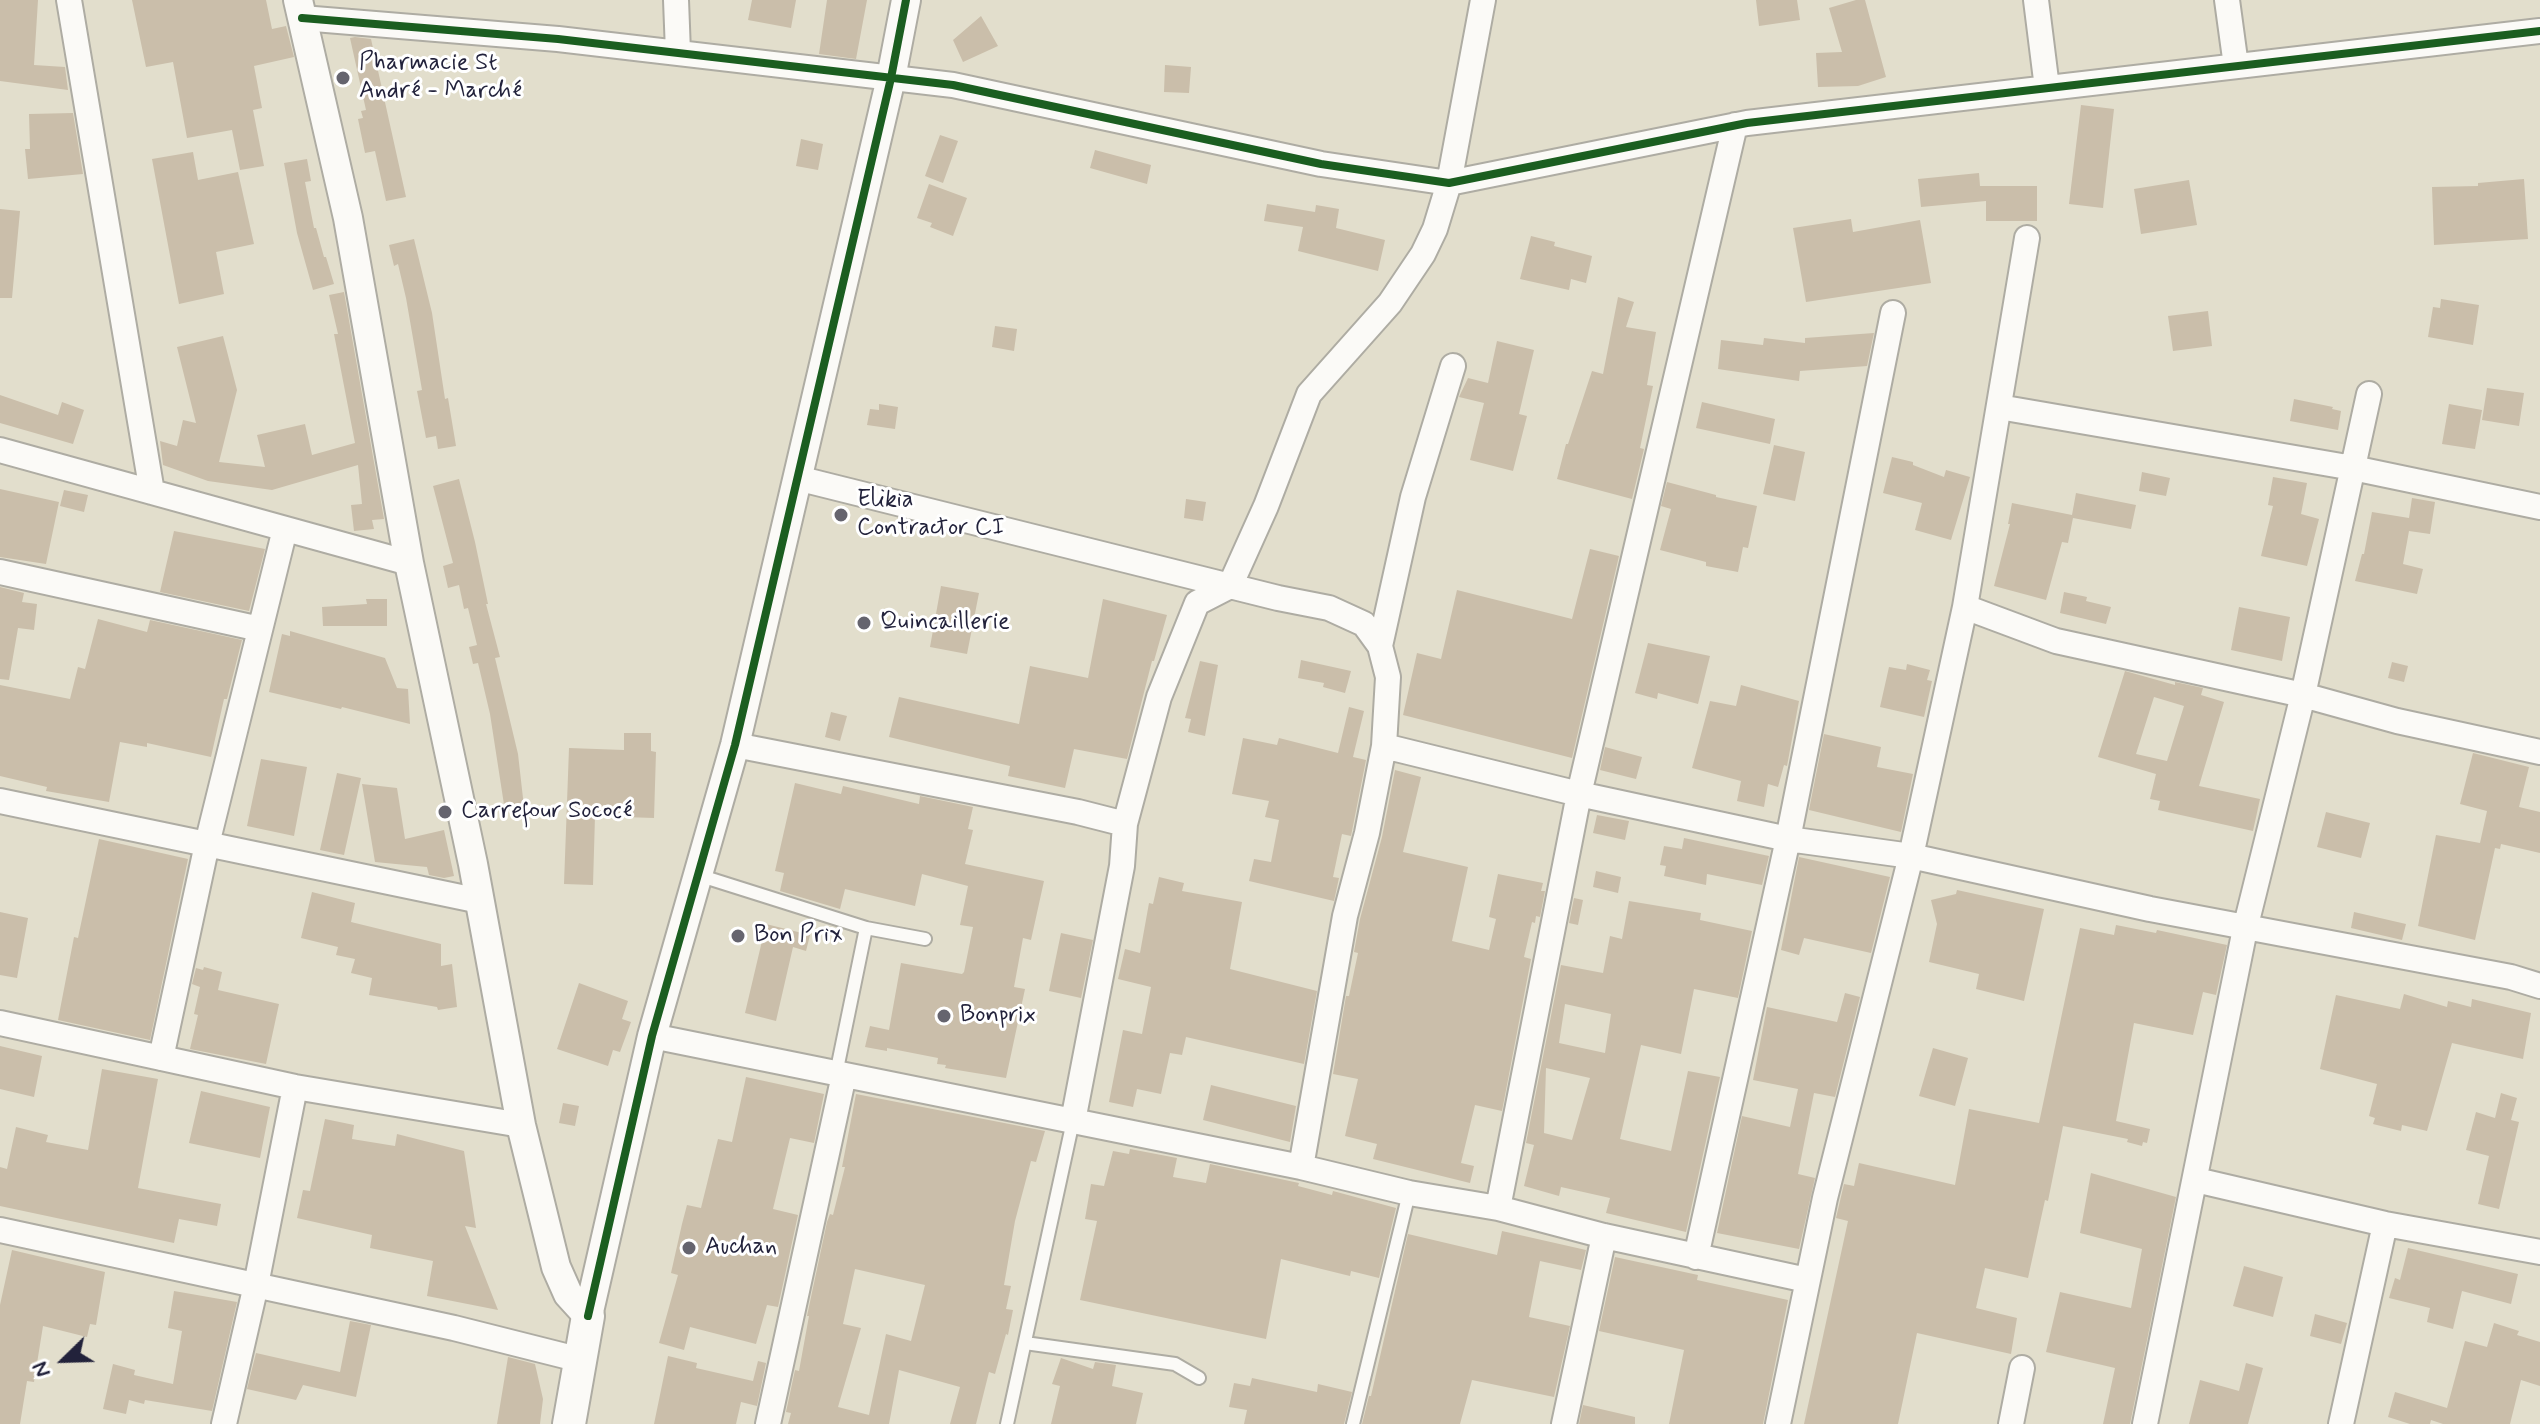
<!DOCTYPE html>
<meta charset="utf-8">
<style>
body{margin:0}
#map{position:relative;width:2540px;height:1424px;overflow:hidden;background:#e2decc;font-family:Mynerve,sans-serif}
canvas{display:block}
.north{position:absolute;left:24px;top:1320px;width:80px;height:80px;-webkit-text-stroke:6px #fff;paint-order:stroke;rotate:247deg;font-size:22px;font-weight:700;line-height:32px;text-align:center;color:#22223b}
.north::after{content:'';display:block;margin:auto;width:28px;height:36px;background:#22223b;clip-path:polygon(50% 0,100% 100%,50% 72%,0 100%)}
</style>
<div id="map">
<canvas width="2540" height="1424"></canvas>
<div class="north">N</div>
</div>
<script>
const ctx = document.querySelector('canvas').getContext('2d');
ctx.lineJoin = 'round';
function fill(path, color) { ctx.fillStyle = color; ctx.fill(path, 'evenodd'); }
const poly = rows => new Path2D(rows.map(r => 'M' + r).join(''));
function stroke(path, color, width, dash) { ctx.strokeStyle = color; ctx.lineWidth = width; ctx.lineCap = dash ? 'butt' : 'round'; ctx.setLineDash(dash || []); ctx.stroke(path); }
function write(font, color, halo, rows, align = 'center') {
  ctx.font = font + ' Mynerve,sans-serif'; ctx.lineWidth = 6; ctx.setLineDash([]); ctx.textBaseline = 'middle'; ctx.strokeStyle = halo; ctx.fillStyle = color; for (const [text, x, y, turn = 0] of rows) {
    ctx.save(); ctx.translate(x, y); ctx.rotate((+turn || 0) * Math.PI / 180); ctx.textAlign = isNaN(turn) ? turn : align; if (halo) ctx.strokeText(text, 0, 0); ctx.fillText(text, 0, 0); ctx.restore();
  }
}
fill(poly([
 [0,0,38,0,34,65,65,67,68,90,0,81],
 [132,0,266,0,272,29,286,26,294,57,254,66,262,108,253,110,264,166,240,170,232,130,187,138,173,62,146,67],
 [752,0,796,0,791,28,748,20],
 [827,0,867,0,856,59,819,54],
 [1756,0,1797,0,1800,20,1759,26],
 [1856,0,1865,0,1886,77,1858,86,1818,87,1816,53,1842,52,1829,8],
 [981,16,998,46,963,62,953,40],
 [355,37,371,39,406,197,386,201,375,151,365,153,358,119,363,118,361,111,366,110,350,38],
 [1165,65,1191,67,1189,93,1164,92],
 [2081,105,2114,109,2103,208,2069,204],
 [73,113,83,174,28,179,25,149,30,149,29,114],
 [940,135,958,141,943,183,925,176],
 [801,139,823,144,818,170,796,166],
 [1095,150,1151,165,1147,184,1090,168],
 [193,152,198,180,238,172,254,244,216,252,224,294,179,304,152,159],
 [307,159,311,181,305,182,314,228,316,228,324,257,326,257,334,284,313,290,297,233,284,163],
 [1979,173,1980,186,2037,186,2037,221,1986,221,1986,201,1921,207,1918,179],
 [2524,179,2528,239,2434,245,2432,187,2478,186,2478,183],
 [2189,180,2197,225,2141,234,2134,189],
 [929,184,967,198,953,236,930,227,932,223,917,218],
 [1267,204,1315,212,1316,205,1339,209,1336,228,1385,240,1378,271,1298,251,1303,227,1264,221],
 [0,209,20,211,12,298,0,298],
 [1851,219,1853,232,1920,220,1931,283,1806,302,1793,228],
 [1531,236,1555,242,1554,246,1592,256,1586,283,1571,279,1569,290,1520,279],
 [414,239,432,313,445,399,448,398,456,446,438,449,436,436,426,438,417,391,422,390,406,298,398,264,394,266,389,245],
 [344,292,384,519,372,520,374,529,354,531,351,505,362,504,358,465,272,490,208,481,163,465,160,441,177,446,183,420,196,423,177,347,223,336,237,390,219,462,265,467,257,435,305,424,312,455,355,443,334,334,338,334,329,295],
 [1618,297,1634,302,1626,327,1656,332,1647,385,1653,386,1640,448,1644,449,1632,499,1557,479,1566,444,1568,444,1592,371,1603,374],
 [2441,299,2479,305,2473,345,2428,337,2433,307,2440,308],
 [2208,311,2212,346,2173,351,2168,316],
 [995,326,1017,329,1014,351,992,347],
 [1874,333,1867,366,1800,371,1799,381,1718,369,1721,340,1763,345,1764,338,1805,343,1805,338],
 [1497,341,1534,350,1519,414,1527,416,1513,471,1470,460,1484,403,1459,397,1468,378,1488,383],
 [2487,388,2524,393,2519,426,2482,420],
 [0,395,58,415,62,402,84,410,73,444,0,423],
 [2294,399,2333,407,2332,409,2341,411,2338,430,2290,421],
 [1702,402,1775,419,1770,444,1696,428],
 [879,404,898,407,895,429,867,425,870,409,879,410],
 [2449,404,2482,410,2475,449,2442,444],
 [1774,445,1805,452,1795,501,1763,494],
 [1892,457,1913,462,1913,465,1944,477,1946,470,1970,477,1951,540,1915,530,1922,503,1883,493],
 [2142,472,2170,478,2166,496,2139,491],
 [2273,477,2307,483,2301,514,2319,519,2307,566,2261,556,2273,506,2268,505],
 [459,479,475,542,488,604,486,604,500,657,495,658,518,754,524,807,505,811,490,714,478,663,473,664,469,647,477,645,468,608,464,609,459,585,448,588,443,566,453,563,433,486],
 [1667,482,1716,495,1716,497,1757,506,1748,548,1743,547,1738,572,1706,566,1706,562,1660,550,1671,509,1661,506],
 [0,489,59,502,46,564,0,557],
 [64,490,88,495,84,512,60,506],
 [2076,493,2136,505,2131,529,2073,518,2068,543,2062,542,2046,600,1994,586,2010,524,2008,524,2012,503,2072,515],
 [2412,498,2435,502,2430,534,2409,531,2403,564,2423,569,2417,594,2355,581,2362,554,2364,554,2372,512,2409,518],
 [1186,499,1206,502,1203,521,1184,518],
 [174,531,265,549,249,611,160,592],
 [1590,549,1619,556,1572,758,1403,715,1417,653,1441,659,1457,590,1572,619],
 [941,586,979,593,967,654,930,647],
 [0,587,24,593,22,602,37,604,34,630,18,628,9,680,0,679],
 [2064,592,2087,597,2086,601,2111,607,2106,624,2060,613],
 [366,599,387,599,387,626,323,626,322,607,367,604],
 [1103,599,1167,615,1154,661,1152,661,1127,759,1074,749,1065,788,1008,776,1010,766,889,737,899,697,1019,724,1030,666,1088,678],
 [2239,607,2290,617,2282,661,2231,650],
 [98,619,147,632,150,620,242,640,227,699,224,699,211,757,147,743,147,747,120,742,109,802,46,791,47,787,0,776,0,685,70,699,78,667,85,669],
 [290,631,385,658,397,688,408,689,410,724,342,707,341,709,269,692,282,634,290,636],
 [1648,643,1710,656,1698,704,1658,693,1657,699,1635,693],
 [1301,660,1351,671,1345,693,1323,687,1324,683,1298,678],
 [1200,661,1218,665,1205,736,1188,732,1191,719,1185,718],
 [2392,662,2408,666,2404,682,2388,678],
 [1907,664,1930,670,1927,680,1932,681,1924,717,1880,707,1889,667,1906,670],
 [2125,671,2175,685,2175,682,2203,688,2201,695,2224,702,2199,786,2260,799,2253,831,2158,810,2160,801,2150,799,2156,774,2098,757],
 [2154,697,2184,706,2167,761,2136,754],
 [1741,685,1799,701,1787,766,1784,765,1778,787,1768,784,1764,807,1737,801,1741,781,1692,768,1710,701,1736,706],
 [1349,707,1364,711,1353,757,1366,760,1351,836,1342,834,1333,877,1339,878,1334,901,1249,881,1254,859,1271,862,1279,820,1265,817,1269,801,1232,794,1243,738,1277,745,1279,738,1338,753],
 [831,712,847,716,840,741,825,737],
 [624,733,651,733,651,751,656,752,654,818,595,816,593,885,564,884,569,748,624,750],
 [1824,734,1881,747,1877,767,1913,774,1901,832,1809,810],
 [1605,747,1642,757,1636,779,1600,770],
 [2473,753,2529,767,2519,807,2540,812,2540,853,2501,844,2500,849,2495,848,2475,940,2418,926,2436,835,2480,843,2487,811,2460,804],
 [261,759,307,767,294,836,247,826],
 [1395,770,1421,777,1403,852,1468,867,1452,941,1489,950,1496,919,1489,917,1498,874,1543,883,1541,891,1545,891,1540,917,1536,916,1535,923,1532,922,1524,957,1531,959,1502,1111,1475,1105,1461,1163,1474,1166,1470,1183,1373,1159,1377,1144,1345,1136,1358,1079,1333,1074,1346,996,1349,996,1358,953,1354,952,1360,919,1382,837],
 [337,773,361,778,344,855,320,850],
 [795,783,841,794,843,786,919,804,920,796,973,807,968,829,973,830,965,864,1044,881,1031,940,1023,938,1014,987,1025,989,1006,1078,945,1068,946,1065,937,1064,938,1058,887,1048,887,1051,865,1047,870,1026,889,1030,901,963,962,974,964,972,973,927,960,925,968,886,922,874,915,906,845,889,840,909,780,891,784,873,775,871],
 [362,784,397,788,405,839,444,830,454,876,444,878,429,875,427,867,375,862],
 [2326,812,2370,823,2361,858,2317,847],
 [1597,815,1629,821,1625,840,1593,833],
 [1684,838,1769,856,1762,885,1707,874,1706,885,1664,876,1666,866,1660,865,1664,846,1682,849],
 [99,839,188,859,150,1040,58,1020,74,937,78,938,79,933],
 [1799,857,1890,877,1871,953,1804,938,1799,955,1781,950],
 [1596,871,1621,877,1618,893,1593,887],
 [1159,877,1184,883,1182,891,1242,902,1230,969,1317,991,1304,1064,1186,1037,1182,1055,1170,1053,1161,1094,1137,1089,1133,1107,1109,1102,1123,1030,1142,1034,1151,987,1118,979,1125,949,1140,953,1149,903,1153,904],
 [1957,890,2044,909,2024,1001,1976,989,1979,974,1929,962,1937,924,1931,900,1956,894],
 [312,892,355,903,351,922,441,944,441,966,452,964,457,1007,438,1010,437,1007,369,995,372,978,351,973,355,959,336,955,338,947,301,938],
 [1574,898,1583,900,1578,925,1569,923],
 [1629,901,1701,913,1700,920,1752,931,1738,998,1694,989,1681,1054,1641,1045,1620,1139,1671,1151,1688,1071,1720,1077,1686,1232,1606,1213,1610,1198,1561,1187,1559,1196,1524,1186,1534,1145,1526,1143,1561,965,1603,973,1610,936,1622,939],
 [1565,1004,1611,1014,1605,1053,1559,1043],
 [1546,1068,1590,1078,1572,1140,1544,1133],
 [0,912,28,918,17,978,0,975],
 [2354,912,2406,924,2402,940,2351,928],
 [766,924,810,935,806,951,793,947,776,1021,745,1013],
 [2116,925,2156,933,2157,930,2227,945,2216,995,2203,992,2193,1035,2134,1023,2116,1121,2150,1129,2147,1143,2143,1142,2142,1146,2127,1142,2128,1139,2063,1126,2048,1201,2045,1200,2028,1278,1985,1268,1976,1308,2017,1318,2011,1354,1917,1333,1898,1424,1804,1424,1848,1221,1836,1218,1844,1184,1854,1186,1859,1163,1955,1185,1969,1109,2039,1123,2080,928,2114,935],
 [1061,933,1093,940,1081,998,1049,991],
 [204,967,222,972,218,990,279,1004,266,1064,190,1049,198,1015,194,1014,200,987,192,984,196,968,203,970],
 [579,983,628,1001,622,1019,631,1022,620,1052,613,1050,608,1066,557,1049],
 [1845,993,1860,997,1835,1097,1814,1093,1798,1174,1815,1178,1799,1249,1717,1233,1742,1116,1790,1127,1798,1089,1753,1080,1767,1007,1837,1022],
 [2404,994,2447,1007,2448,1001,2471,1007,2472,999,2531,1013,2523,1059,2452,1043,2427,1131,2402,1125,2401,1131,2373,1124,2375,1118,2369,1116,2377,1084,2320,1069,2336,995,2400,1009],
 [0,1046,42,1056,34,1097,0,1089],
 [1933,1048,1968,1058,1955,1106,1919,1096],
 [102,1069,158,1079,138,1188,221,1204,217,1226,179,1219,174,1243,0,1206,0,1167,7,1169,16,1127,48,1135,46,1142,88,1150],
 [746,1077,824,1094,814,1143,790,1138,773,1209,798,1215,778,1307,767,1305,756,1344,690,1327,684,1350,659,1343,678,1275,671,1273,682,1224,687,1205,701,1208,718,1139,732,1142],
 [1211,1085,1296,1106,1290,1142,1203,1120],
 [201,1091,270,1107,260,1158,189,1143],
 [2501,1093,2517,1098,2511,1120,2519,1122,2499,1209,2478,1204,2489,1156,2466,1150,2476,1112,2495,1118],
 [856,1094,1045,1131,1036,1162,1031,1161,1015,1221,1004,1285,1011,1286,1006,1309,1013,1310,1008,1335,1006,1334,995,1374,989,1372,976,1424,950,1424,960,1387,899,1370,889,1424,788,1424,791,1413,786,1412,795,1370,799,1371,809,1316,807,1316,827,1222,830,1214,833,1215,845,1167,842,1167],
 [855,1269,925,1285,911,1341,886,1334,869,1415,838,1407,861,1328,843,1324],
 [563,1103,579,1106,575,1126,559,1123],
 [325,1119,354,1125,352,1139,395,1146,397,1134,464,1151,476,1228,465,1226,498,1310,427,1296,433,1261,370,1248,372,1235,297,1218,303,1190,310,1191],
 [1130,1149,1177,1158,1173,1177,1206,1183,1210,1164,1299,1183,1298,1186,1332,1195,1333,1191,1396,1208,1379,1278,1351,1271,1350,1276,1281,1259,1266,1339,1080,1300,1097,1221,1085,1219,1091,1184,1104,1186,1113,1151,1129,1154],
 [2091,1173,2176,1197,2130,1424,2103,1424,2115,1368,2046,1352,2060,1292,2131,1308,2142,1249,2080,1233],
 [1502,1231,1586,1250,1581,1270,1540,1261,1529,1317,1570,1326,1554,1397,1472,1380,1460,1424,1362,1424,1369,1396,1371,1396,1408,1234,1497,1255],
 [2408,1248,2518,1274,2511,1304,2462,1291,2453,1329,2427,1322,2430,1308,2389,1298,2395,1278,2400,1280],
 [12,1250,105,1272,96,1325,90,1324,87,1337,43,1326,34,1382,27,1381,20,1424,0,1424,0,1305],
 [1615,1257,1698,1275,1697,1280,1788,1300,1763,1424,1669,1424,1684,1350,1599,1331],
 [2244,1266,2283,1277,2273,1317,2233,1306],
 [174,1291,237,1302,212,1411,145,1400,144,1404,129,1400,126,1414,103,1409,113,1364,135,1370,134,1375,173,1384,182,1331,168,1328],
 [2315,1314,2347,1323,2341,1344,2310,1336],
 [350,1321,371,1325,356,1397,303,1385,296,1400,247,1389,256,1353,340,1372],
 [2494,1323,2519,1331,2517,1335,2540,1342,2540,1386,2521,1380,2510,1424,2443,1424,2431,1420,2430,1424,2410,1424,2388,1417,2395,1392,2447,1408,2465,1341,2487,1347],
 [668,1356,697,1363,696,1368,753,1381,758,1361,766,1363,757,1406,741,1402,736,1424,654,1424],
 [508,1357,535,1364,543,1399,540,1424,497,1424],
 [1061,1358,1093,1369,1095,1362,1116,1365,1112,1386,1143,1393,1136,1424,1051,1424,1060,1386,1052,1384],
 [2246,1363,2263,1368,2248,1424,2189,1424,2200,1380,2239,1391],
 [1252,1378,1317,1392,1318,1384,1352,1392,1344,1424,1244,1424,1247,1410,1229,1407,1234,1383,1250,1386],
 [1583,1405,1635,1417,1635,1424,1579,1424]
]), '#cabeaa');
const service = poly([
 [698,875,866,928,836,1074],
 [866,928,925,939],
 [1025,1343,1175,1364,1199,1378],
 [1007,1424,1073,1121],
 [1353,1424,1409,1193]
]);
const minor = poly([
 [69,0,152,492],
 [676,0,678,52],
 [2036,0,2047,88],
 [2227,0,2236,66],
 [302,18,558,39,953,85,1321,164,1449,183,1747,123,2540,31],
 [1999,407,2353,468,2540,507],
 [0,450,409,563],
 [797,478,1278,598,1329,608,1364,624,1380,646,1388,677,1384,746,1367,833,1345,916,1301,1167],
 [0,572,260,629],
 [1965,607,2056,641,2303,695,2397,721,2540,752],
 [1380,646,1413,497,1453,366],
 [735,745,1078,812,1125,824],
 [1384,746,1579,794,1788,839,1911,856,2150,909,2511,977,2540,986],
 [0,801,480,901],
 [0,1023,295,1087,521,1125],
 [652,1036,1301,1167,1409,1193,1498,1208,1604,1236,1807,1280],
 [161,1058,207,844,285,529],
 [1073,1121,1122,866,1125,824,1159,697,1197,603,1230,586,1266,506,1309,394,1390,303,1423,254,1435,229,1449,183,1483,0],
 [2196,1180,2385,1224,2540,1252],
 [1498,1208,1579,794,1735,125],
 [0,1230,454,1328,581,1360],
 [1696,1257,1788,839,1893,313],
 [224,1424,256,1285,295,1087],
 [768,1424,844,1075],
 [1564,1424,1604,1236],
 [1778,1424,1825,1198,1911,856,1965,607,2027,238],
 [2011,1424,2022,1368],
 [2145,1424,2245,929,2303,695,2369,394],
 [2341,1424,2385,1224]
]);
const tertiary = poly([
 [298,0,348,218,409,563,473,864,521,1125,556,1267,568,1294,588,1316],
 [588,1316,652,1036,735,745,891,78,906,0]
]);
const secondary = poly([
 [569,1424,588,1316]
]);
stroke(service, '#aeaca3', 16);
stroke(minor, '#aeaca3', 28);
stroke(tertiary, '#aeaca3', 32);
stroke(secondary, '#aeaca3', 36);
stroke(service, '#fbfaf7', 12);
stroke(minor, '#fbfaf7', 24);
stroke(tertiary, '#fbfaf7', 28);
stroke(secondary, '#fbfaf7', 32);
stroke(poly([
 [302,18,558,39,953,85,1321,164,1449,183,1747,123,2540,31],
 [588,1316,652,1036,735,745,891,78,906,0]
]), '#1b5e20', 8);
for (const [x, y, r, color] of [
 [343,78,8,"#65646e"],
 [841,515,8,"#65646e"],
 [864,623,8,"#65646e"],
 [445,812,8,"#65646e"],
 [738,936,8,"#65646e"],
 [944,1016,8,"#65646e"],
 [689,1248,8,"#65646e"]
]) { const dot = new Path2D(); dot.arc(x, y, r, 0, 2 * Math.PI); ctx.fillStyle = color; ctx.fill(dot); stroke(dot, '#fff', 3); }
write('24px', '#22223b', '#fff', [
 ["Pharmacie St",359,64],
 ["André - Marché",359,92],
 ["Elikia",857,501],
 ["Contractor CI",857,529],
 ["Quincaillerie",880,623],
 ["Carrefour Sococé",461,812],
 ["Bon Prix",754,936],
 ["Bonprix",960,1016],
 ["Auchan",705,1248]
], 'left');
</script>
